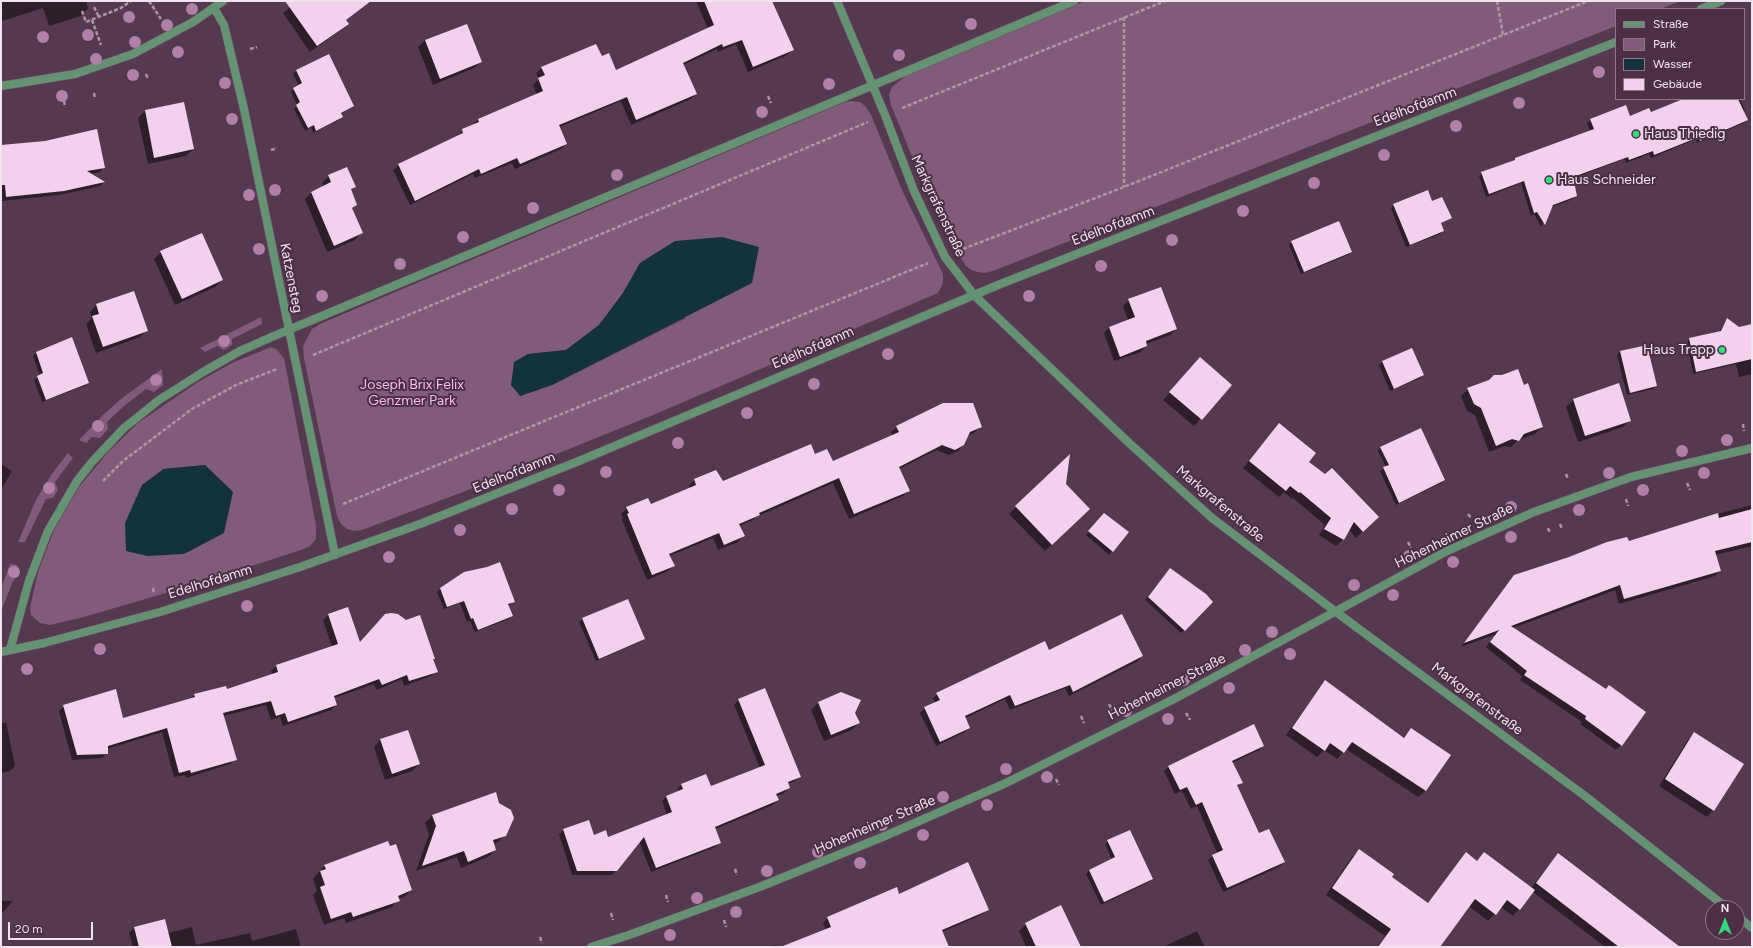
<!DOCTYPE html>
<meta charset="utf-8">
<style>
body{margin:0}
#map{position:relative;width:1753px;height:948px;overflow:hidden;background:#553950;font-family:Figtree,sans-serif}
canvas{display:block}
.frame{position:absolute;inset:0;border:2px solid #f3e2ef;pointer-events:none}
.legend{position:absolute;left:1615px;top:8px;width:130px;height:92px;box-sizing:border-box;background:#4a2f45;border:1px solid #8e7789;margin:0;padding:5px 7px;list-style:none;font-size:12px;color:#f3e2ef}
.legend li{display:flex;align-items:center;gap:8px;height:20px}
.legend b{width:20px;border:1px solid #8e7789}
.north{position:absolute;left:1705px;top:900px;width:40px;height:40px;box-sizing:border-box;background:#4a2f45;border:1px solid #8e7789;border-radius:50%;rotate:0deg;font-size:11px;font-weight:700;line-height:16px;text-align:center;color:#f3e2ef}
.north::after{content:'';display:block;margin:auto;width:14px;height:18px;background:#3ad77f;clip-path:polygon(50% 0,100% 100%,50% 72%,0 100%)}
.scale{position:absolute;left:8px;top:922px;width:85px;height:18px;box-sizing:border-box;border:2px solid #f3e2ef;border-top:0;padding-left:5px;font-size:12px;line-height:14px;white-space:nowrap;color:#f3e2ef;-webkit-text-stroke:3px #4a2f45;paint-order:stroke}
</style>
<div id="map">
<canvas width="1753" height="948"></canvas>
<div class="frame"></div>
<ul class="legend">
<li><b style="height:5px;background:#649272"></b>Straße</li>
<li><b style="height:11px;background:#805c79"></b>Park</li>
<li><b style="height:11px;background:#133239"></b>Wasser</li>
<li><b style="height:11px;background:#f3d1ec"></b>Gebäude</li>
</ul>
<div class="north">N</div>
<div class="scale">20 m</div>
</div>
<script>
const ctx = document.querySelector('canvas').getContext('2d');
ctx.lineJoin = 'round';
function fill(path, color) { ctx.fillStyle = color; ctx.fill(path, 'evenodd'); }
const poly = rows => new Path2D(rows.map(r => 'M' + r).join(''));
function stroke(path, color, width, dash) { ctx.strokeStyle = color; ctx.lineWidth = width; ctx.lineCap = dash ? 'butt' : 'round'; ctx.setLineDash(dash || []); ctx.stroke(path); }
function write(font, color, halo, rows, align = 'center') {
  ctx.font = font + ' Figtree,sans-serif'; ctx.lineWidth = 4; ctx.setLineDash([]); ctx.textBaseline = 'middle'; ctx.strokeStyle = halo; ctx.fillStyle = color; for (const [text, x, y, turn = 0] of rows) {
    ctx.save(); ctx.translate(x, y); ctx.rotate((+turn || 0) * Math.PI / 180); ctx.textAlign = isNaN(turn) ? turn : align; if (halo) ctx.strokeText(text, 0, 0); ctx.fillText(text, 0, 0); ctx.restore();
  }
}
fill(poly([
 [1085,1,1681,1,1660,9,1616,9,1616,26,993,271,984,273,973,271,966,266,953,246,920,176,891,105,889,95,892,87,906,76],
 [852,101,860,102,866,107,871,115,902,190,943,274,943,283,938,293,653,415,463,492,362,530,354,531,347,529,341,524,337,516,304,358,303,346,312,329,322,323,845,102],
 [640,263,686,318,552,385,520,396,529,354,566,350,599,325,623,293],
 [261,317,262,324,232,339,232,345,224,350,217,346,205,352,200,348],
 [271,347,276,349,284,358,316,525,316,539,310,546,304,549,193,585,84,617,50,625,40,623,31,615,30,608,38,572,54,530,79,487,108,452,138,423,198,382,232,363],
 [205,465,142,485,163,469],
 [162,369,163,385,154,392,146,389,124,406,107,422,108,429,100,438,92,437,86,443,79,440,104,414,121,399],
 [68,453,73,458,55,482,58,490,53,498,46,499,25,542,18,542,36,500,51,475],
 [10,564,17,565,19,570,17,577,14,579,1,611,1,589]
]), '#805c79');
fill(poly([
 [722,237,759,247,752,283,552,385,520,396,511,385,514,362,528,354,566,350,599,325,623,293,640,263,675,241],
 [205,465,233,492,224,533,184,554,147,556,126,551,125,523,142,485,164,469]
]), '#133239');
fill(poly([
 [1,1,86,1,88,8,81,16,49,26,43,8,2,21,2,28,1,29],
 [298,1,361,1,344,20,347,24,341,30,310,52,283,13],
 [696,1,771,1,792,50,787,55,748,72,736,44,718,52,717,49,683,65,696,94,691,99,631,125,621,101,559,127,566,144,561,149,515,169,512,163,475,178,473,174,410,205,393,170,399,165,458,137,463,130,473,125,478,120,537,95,533,85,539,79,536,73,542,68,601,57,615,71,708,29],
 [425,40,481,62,474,68,433,85,418,47],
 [328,56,353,106,341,114,342,117,339,120,313,133,311,127,305,131,294,109,297,105,291,92,299,86,293,74,296,71],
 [1685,99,1740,99,1745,110,1743,112,1747,120,1744,123,1697,143,1696,139,1651,158,1649,154,1626,163,1624,159,1572,179,1576,195,1573,199,1551,207,1541,227,1534,214,1531,216,1521,183,1486,197,1479,176,1482,173,1590,131,1587,123,1591,120,1630,117,1650,113],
 [145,111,193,149,186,156,148,164,138,118],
 [1,146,104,167,100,172,90,174,104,182,100,186,59,195,2,201],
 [329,176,355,186,350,191,356,205,352,209,361,233,355,240,327,252,305,199,312,192,323,187,322,183],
 [1432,202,1451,218,1440,224,1443,231,1440,234,1406,247,1391,208,1394,205],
 [1292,242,1351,252,1348,255,1301,274,1289,245],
 [161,252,222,280,215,287,175,305,154,259],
 [1129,300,1176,329,1170,335,1146,344,1146,346,1141,352,1114,361,1104,333,1109,328,1128,320,1123,306],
 [96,305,147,330,140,337,96,353,86,324,92,318,90,312],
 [1727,319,1738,328,1752,325,1752,374,1739,377,1736,364,1693,374,1687,342,1690,339,1719,332],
 [72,339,88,383,84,386,42,402,34,380,40,376,33,356,36,353],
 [1646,346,1656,385,1653,389,1627,395,1617,355,1620,352],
 [1411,349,1423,375,1420,378,1390,391,1379,365,1382,362],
 [1193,366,1231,385,1194,426,1163,400],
 [1502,376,1542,427,1535,434,1518,440,1511,447,1505,446,1489,452,1475,415,1467,411,1461,396,1468,389],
 [1618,385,1630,420,1623,427,1578,442,1566,407,1573,400],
 [1279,424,1308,462,1378,517,1356,538,1349,530,1343,540,1336,546,1319,535,1325,525,1293,498,1292,499,1284,492,1279,497,1243,468],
 [897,427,980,427,975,432,967,436,963,445,958,451,949,455,936,450,899,469,908,491,903,496,849,519,833,483,756,517,753,520,739,526,743,536,738,542,718,550,713,538,669,556,673,566,668,571,647,580,622,520,623,518,621,514,627,508,650,505,690,488,689,486,694,480,716,471,723,482,815,455,832,462,892,435,891,432],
 [1381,447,1444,480,1441,483,1396,505,1380,471,1386,467,1378,451],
 [1,464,12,471,1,490],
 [1064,484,1082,516,1045,551,1009,514,1016,507],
 [1752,505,1752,546,1715,555,1720,571,1715,576,1619,604,1615,590,1513,628,1621,745,1616,750,1580,724,1582,722,1520,680,1522,676,1486,647,1496,634,1461,647,1514,576,1628,543,1703,519,1705,517],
 [1101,517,1128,533,1109,555,1086,535],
 [1167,572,1212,602,1181,633,1145,600],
 [440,589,514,601,508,606,512,616,509,619,475,632,470,621,467,622,460,603,444,609,437,592],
 [627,600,644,639,640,642,596,661,579,622,582,619],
 [347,609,360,643,434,659,432,660,436,671,431,676,404,686,402,679,377,690,374,684,334,698,336,705,331,710,283,726,280,717,271,720,266,705,223,716,236,759,230,764,186,778,185,775,174,777,162,732,107,749,107,753,102,758,72,760,59,711,64,706,123,719,189,700,194,695,225,687,226,691,273,675,271,671,276,666,332,647,323,620,328,615],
 [1048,651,1142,656,1138,661,1069,696,1065,688,1010,710,1005,699,965,718,969,727,965,732,936,746,920,713,925,708,935,703,933,698,937,694],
 [1325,682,1403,738,1411,729,1449,755,1425,791,1418,797,1346,749,1337,759,1324,750,1317,757,1286,735,1319,689],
 [841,693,854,713,858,723,852,730,824,741,811,710,818,703],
 [738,700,800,777,795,781,787,784,789,788,784,793,776,796,778,800,773,805,715,829,720,842,715,847,651,872,639,841,612,875,572,875,559,834,564,830,607,838,667,815,662,801,666,797,678,792,677,790,681,785,706,775,711,788,760,768,734,705],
 [6,722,15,766,10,771,1,773,1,724],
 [1695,734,1713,810,1707,817,1659,786,1688,740],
 [380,740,419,764,412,771,385,780,374,747],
 [1263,746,1259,750,1232,763,1241,783,1237,787,1258,835,1284,862,1279,867,1223,892,1208,860,1217,853,1197,806,1191,809,1182,791,1175,794,1164,771,1169,766],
 [495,793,505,835,498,842,493,844,495,850,488,857,461,868,457,857,416,871,429,834,425,823,432,816],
 [1108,841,1152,879,1149,882,1101,905,1086,874,1089,870,1112,860,1105,844],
 [1359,851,1391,877,1427,904,1466,853,1476,861,1484,853,1531,888,1558,854,1659,932,1659,931,1678,947,1605,947,1533,892,1513,916,1501,907,1488,921,1469,906,1439,947,1377,947,1385,936,1326,895,1352,857],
 [325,865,411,890,404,897,398,899,392,907,346,923,344,918,324,925,313,895,317,891,313,879],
 [899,895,988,910,983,914,942,932,948,947,783,947,826,930,823,923,828,918],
 [1,901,13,901,1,914],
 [1026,924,1080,947,1026,947,1019,931],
 [192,927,196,945,250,933,252,941,296,929,301,947,133,947,129,933,134,928,168,933],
 [1197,931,1205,947,1163,947],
 [774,945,782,947,769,947]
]), '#0007');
fill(poly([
 [285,1,371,1,346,20,349,24,317,46],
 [704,1,772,1,794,50,753,67,742,40,723,47,722,44,683,63,697,94,636,120,627,97,559,125,567,144,520,164,517,158,481,174,479,169,415,201,398,164,463,133,462,129,479,122,478,119,543,91,538,78,545,75,541,67,596,44,602,56,609,53,616,70,714,25],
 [467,24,482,62,440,79,425,40],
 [329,54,354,106,341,113,343,117,316,131,314,125,308,128,296,105,300,102,293,88,302,83,296,70],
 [1683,99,1738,99,1748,120,1700,141,1699,137,1654,155,1653,151,1629,160,1628,157,1573,177,1577,196,1553,205,1545,225,1537,212,1534,213,1524,181,1489,194,1481,172,1515,160,1515,158,1594,129,1590,119,1626,105,1630,116,1649,108,1651,112],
 [184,102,194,149,154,158,145,110],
 [97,129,105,168,87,171,105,182,64,191,6,197,5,185,1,185,1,145,45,141],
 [347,167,356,187,351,189,357,205,352,208,363,233,334,246,311,192,331,182,328,175],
 [1428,190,1432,201,1442,197,1452,218,1441,223,1444,231,1410,245,1393,204],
 [1339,221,1352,252,1304,272,1291,241],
 [202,233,223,280,182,299,160,251],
 [1161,287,1177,329,1146,341,1147,346,1120,357,1109,327,1135,317,1128,299],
 [134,291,148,331,103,347,92,316,99,314,96,304],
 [1727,318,1739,327,1752,324,1752,359,1696,372,1689,338,1721,331],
 [72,337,89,383,46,400,37,376,43,373,36,352],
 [1647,345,1657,386,1630,393,1620,351],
 [1412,348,1424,375,1394,389,1382,361],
 [1200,357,1232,385,1202,420,1169,392],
 [1518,369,1524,385,1528,383,1543,427,1524,434,1519,441,1512,439,1496,446,1481,408,1474,404,1467,388,1489,380,1494,375,1502,375],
 [1619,383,1631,421,1585,436,1573,399],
 [943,403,973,403,982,427,970,432,964,445,955,450,942,445,899,467,910,491,854,514,839,478,759,513,760,515,739,524,745,536,724,545,719,533,669,554,675,566,652,575,627,514,629,513,626,507,648,498,651,504,696,485,694,479,716,470,723,481,811,444,815,454,827,449,833,461,899,432,896,426],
 [1279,423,1316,453,1309,462,1325,474,1332,468,1379,517,1363,532,1354,522,1344,540,1324,529,1331,518,1300,492,1299,493,1290,486,1286,491,1249,461],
 [1421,428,1445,480,1399,503,1383,467,1389,465,1380,447],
 [1070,454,1066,484,1090,509,1052,545,1015,506],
 [1752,509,1752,542,1715,551,1721,571,1624,599,1620,585,1511,626,1606,689,1609,685,1646,712,1622,746,1585,719,1586,716,1524,675,1527,671,1490,642,1499,630,1464,643,1514,575,1569,557,1607,542,1627,537,1629,541,1718,513,1719,518],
 [1104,513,1129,532,1113,552,1088,531],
 [500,562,515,602,508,604,513,616,478,630,473,618,471,619,464,601,447,607,440,588,464,572,487,567],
 [1170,568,1206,594,1213,602,1185,631,1148,597],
 [628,599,645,639,599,659,582,618],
 [348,607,360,642,385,614,391,613,398,614,406,620,420,615,435,659,433,659,438,672,409,681,407,675,382,685,379,679,334,696,337,705,288,722,285,713,276,716,271,701,223,713,237,760,191,773,190,770,179,773,167,728,108,746,108,754,77,755,63,705,116,689,123,718,195,697,194,694,226,686,227,689,278,672,276,665,338,644,328,614],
 [1122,614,1143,656,1073,692,1070,685,1015,706,1010,695,965,716,970,728,940,742,924,707,940,700,936,693,1045,641,1049,650],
 [1325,680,1404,738,1411,728,1451,755,1426,791,1352,742,1344,753,1330,743,1325,751,1292,728],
 [765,688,801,777,788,782,790,788,776,794,779,800,715,827,721,843,656,868,644,837,617,871,577,871,563,829,589,820,594,835,606,830,608,837,672,812,666,796,683,789,681,784,706,774,711,786,765,765,738,699],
 [841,692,861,700,855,713,860,723,831,735,818,702],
 [1254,724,1264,746,1232,761,1243,783,1237,785,1259,833,1269,829,1285,862,1227,888,1212,855,1223,850,1202,802,1196,805,1187,787,1180,790,1168,766],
 [408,730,420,764,392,774,380,739],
 [1694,732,1744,764,1714,811,1665,779],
 [496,792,499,803,511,810,514,818,506,836,493,840,496,850,468,862,464,851,422,866,436,826,432,815],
 [1130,830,1153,879,1104,902,1089,870,1115,857,1107,840],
 [388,841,390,846,396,844,412,890,398,896,400,901,353,917,351,912,331,919,320,887,325,885,320,871,326,869,324,865],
 [1359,849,1394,874,1392,877,1428,903,1466,852,1477,861,1484,852,1535,890,1520,910,1507,900,1496,915,1475,899,1440,947,1378,947,1391,929,1332,888],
 [1558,853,1592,879,1680,947,1619,947,1536,883],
 [968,862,989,910,942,930,949,947,784,947,783,946,831,927,827,917,897,887,899,894],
 [1061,905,1081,947,1036,947,1025,923],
 [165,919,172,947,139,947,134,927]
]), '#f3d1ec');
const minor = poly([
 [837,1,885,115,914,191,945,257,974,295,1128,442,1212,518,1336,612,1585,796,1727,908],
 [214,8,224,25,244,109,335,555],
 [1701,9,1721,1],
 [1,86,75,74,133,54,193,22,223,1],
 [10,650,29,581,48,531,77,481,92,462,124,428,159,400,203,372,240,351,274,336,1074,1],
 [1,652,44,643,160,612,300,567,420,524,579,461,998,285,1616,42],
 [1737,916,1752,928],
 [591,947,629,935,762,886,885,836,1006,783,1174,699,1447,551,1534,512,1631,477,1752,448]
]);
stroke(minor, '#71576d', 9);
stroke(poly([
 [149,1,161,19],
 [1497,1,1503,35],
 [94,7,99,17],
 [82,11,86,22,121,8,131,1],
 [1124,17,1124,187],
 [92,20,101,45],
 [250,49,257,47],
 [146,74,148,79],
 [94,93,95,99],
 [768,96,771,103],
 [64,101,65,107],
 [902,108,1165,1],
 [271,150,277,148],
 [963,249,1124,187,1588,1],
 [313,355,868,122],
 [1743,424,1744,431],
 [1566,474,1568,479],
 [103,481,123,461,192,409,236,385,277,369],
 [1687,483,1690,490],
 [1626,499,1628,506],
 [343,504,928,263],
 [1468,514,1471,518],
 [1560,524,1562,529],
 [1548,528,1550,533],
 [1408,542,1411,548],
 [153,588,154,594],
 [1109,704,1112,710],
 [1186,713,1190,720],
 [1081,716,1084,723],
 [1056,779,1059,785],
 [735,869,737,875],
 [666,895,668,902],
 [611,913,613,920],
 [724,920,726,927],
 [540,937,542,943]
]), '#ab95a7', 2.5, [4, 2]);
stroke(minor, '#649272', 8);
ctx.fillStyle = '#b180a7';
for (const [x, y] of [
 [192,9],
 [129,17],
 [971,24],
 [167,25],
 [88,35],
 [43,37],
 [135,42],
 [178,52],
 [899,55],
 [96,59],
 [1599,72],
 [133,75],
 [225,83],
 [829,84],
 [62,96],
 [1519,103],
 [762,112],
 [232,119],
 [1456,126],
 [1384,155],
 [617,175],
 [1314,183],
 [275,190],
 [249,195],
 [533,208],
 [1243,211],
 [463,237],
 [1172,240],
 [259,249],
 [400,264],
 [1101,266],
 [322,296],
 [1029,296],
 [224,341],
 [888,354],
 [156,380],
 [814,384],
 [747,413],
 [98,426],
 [1727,440],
 [678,443],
 [1682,451],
 [606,472],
 [1609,473],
 [1704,473],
 [49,488],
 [559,490],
 [1643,490],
 [1511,507],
 [512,509],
 [1579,510],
 [460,530],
 [1511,537],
 [1409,556],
 [389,557],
 [1453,562],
 [14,572],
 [1354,585],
 [1393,595],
 [247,606],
 [1272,632],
 [100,649],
 [1245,650],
 [1290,654],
 [27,669],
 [1184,680],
 [1229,688],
 [1126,711],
 [1168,719],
 [1006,769],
 [1047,777],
 [943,797],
 [987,805],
 [882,825],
 [923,835],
 [818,852],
 [860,863],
 [767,871],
 [697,898],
 [736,912],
 [670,935]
]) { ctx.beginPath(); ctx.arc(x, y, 6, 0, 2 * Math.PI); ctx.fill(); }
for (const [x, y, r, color] of [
 [1636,134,4,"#3ad77f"],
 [1549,180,4,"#3ad77f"],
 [1722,350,4,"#3ad77f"]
]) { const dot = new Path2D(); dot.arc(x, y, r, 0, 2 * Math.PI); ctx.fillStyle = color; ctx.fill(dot); stroke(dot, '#4a2f45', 1.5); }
write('14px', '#f3e2ef', '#4a2f45', [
 ["Edelhofdamm",1415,107,-21],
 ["Markgrafenstraße",938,206,65],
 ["Edelhofdamm",1113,226,-21],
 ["Katzensteg",291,278,79],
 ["Edelhofdamm",813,348,-23],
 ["Edelhofdamm",514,473,-22],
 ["Markgrafenstraße",1220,504,40],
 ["Hohenheimer Straße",1454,536,-26],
 ["Edelhofdamm",210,582,-17],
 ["Hohenheimer Straße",1167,687,-27],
 ["Markgrafenstraße",1477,699,37],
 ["Hohenheimer Straße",875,825,-23]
]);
write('14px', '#f3e2ef', '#4a2f45', [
 ["Haus Thiedig",1644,134],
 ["Haus Schneider",1557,180],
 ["Haus Trapp",1714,350,"right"]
], 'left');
write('14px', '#fcbaef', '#4a2f45', [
 ["Joseph Brix Felix",412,385],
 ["Genzmer Park",412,401]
]);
</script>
